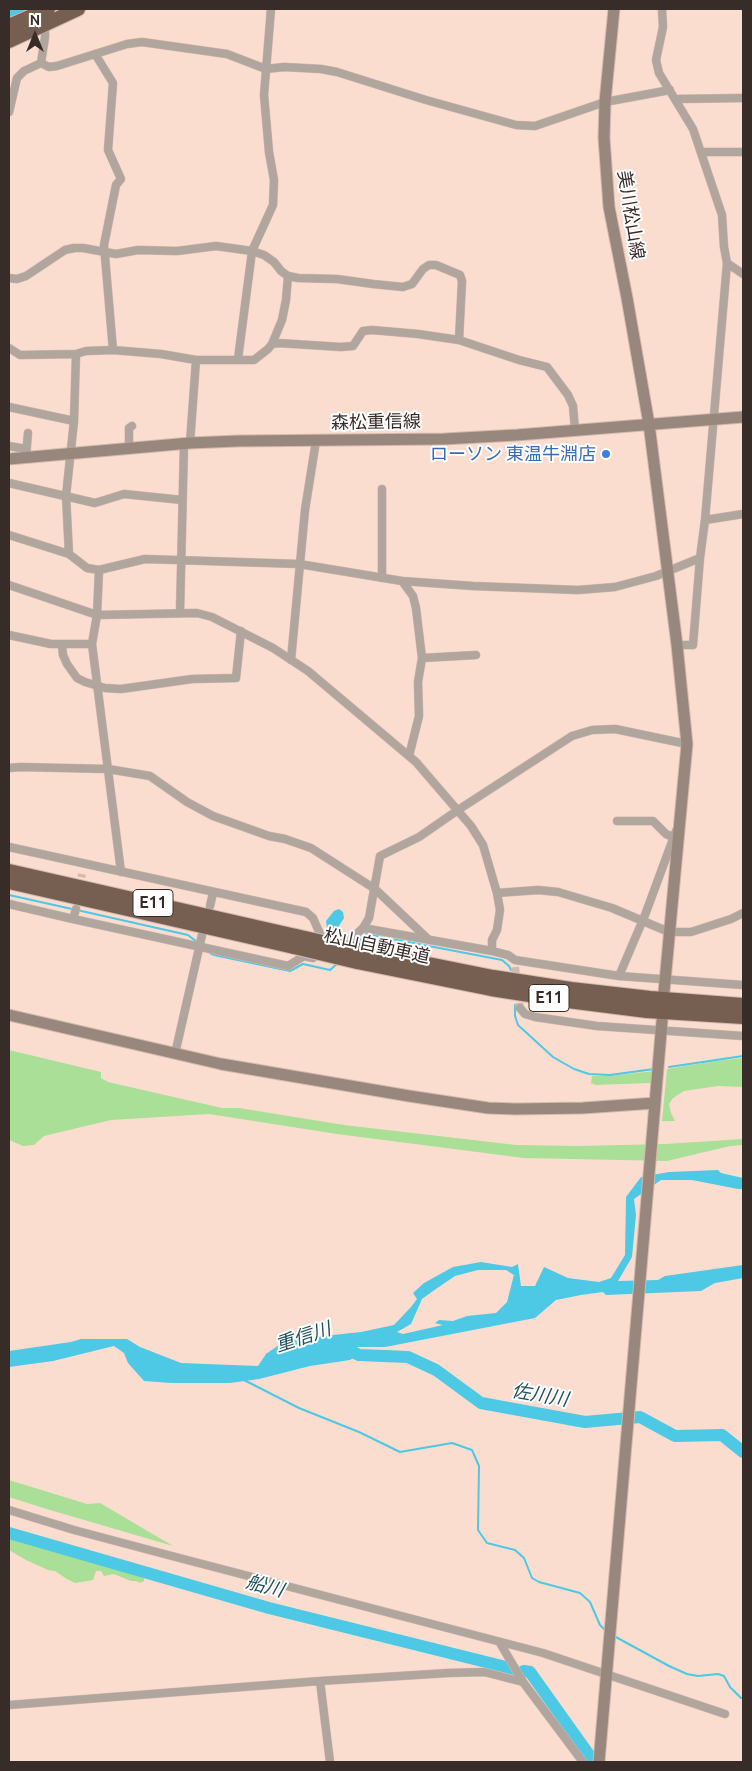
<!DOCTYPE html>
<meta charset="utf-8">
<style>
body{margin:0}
#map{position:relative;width:752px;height:1771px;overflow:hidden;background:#fbddd0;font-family:Ubuntu,sans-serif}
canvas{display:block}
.frame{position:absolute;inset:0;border:10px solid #382c28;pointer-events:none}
.north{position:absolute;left:10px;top:10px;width:50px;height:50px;-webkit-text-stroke:4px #fff;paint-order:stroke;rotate:0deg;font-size:14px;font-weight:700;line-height:20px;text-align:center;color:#382c28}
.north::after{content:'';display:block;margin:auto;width:18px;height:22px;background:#382c28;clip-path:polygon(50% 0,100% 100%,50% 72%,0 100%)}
</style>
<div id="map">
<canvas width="752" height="1771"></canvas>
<div class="frame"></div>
<div class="north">N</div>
</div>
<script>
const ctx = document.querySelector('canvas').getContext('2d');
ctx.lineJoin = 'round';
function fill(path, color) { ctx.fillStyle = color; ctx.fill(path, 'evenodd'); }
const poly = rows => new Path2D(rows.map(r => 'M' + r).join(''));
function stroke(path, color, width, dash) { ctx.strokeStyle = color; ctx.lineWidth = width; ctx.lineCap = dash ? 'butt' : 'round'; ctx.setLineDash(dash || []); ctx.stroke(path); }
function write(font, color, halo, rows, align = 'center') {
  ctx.font = font + ' Ubuntu,"Noto Sans JP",sans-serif'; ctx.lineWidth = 4; ctx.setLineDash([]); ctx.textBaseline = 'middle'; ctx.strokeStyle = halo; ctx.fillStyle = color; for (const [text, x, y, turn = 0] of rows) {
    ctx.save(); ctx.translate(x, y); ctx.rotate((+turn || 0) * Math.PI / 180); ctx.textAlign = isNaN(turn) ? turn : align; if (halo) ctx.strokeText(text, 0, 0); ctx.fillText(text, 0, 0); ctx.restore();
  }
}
fill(poly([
 [9,1050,101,1072,101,1078,108,1082,222,1108,239,1108,344,1125,516,1145,579,1146,665,1144,743,1139,743,1145,730,1146,667,1161,524,1158,337,1134,209,1114,111,1120,44,1136,34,1145,23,1146,9,1140],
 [743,1058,743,1087,718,1086,684,1091,673,1098,669,1104,671,1113,675,1121,662,1121,667,1069,716,1061],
 [654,1071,651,1083,595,1085,591,1083,592,1076,610,1076],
 [9,1480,87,1504,100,1503,173,1546,40,1507,9,1497],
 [9,1535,141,1574,144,1576,144,1581,140,1583,136,1581,131,1581,114,1574,104,1576,101,1571,96,1571,93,1580,75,1583,67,1579,55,1571,48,1570,26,1560,9,1550]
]), '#a9df96');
fill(poly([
 [339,909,343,912,344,918,337,929,335,931,329,930,327,928,326,921,334,911],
 [718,1170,721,1173,743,1178,743,1189,738,1189,692,1180,661,1180,634,1199,636,1215,632,1257,618,1281,658,1280,665,1276,743,1265,743,1278,715,1283,701,1291,606,1295,603,1292,581,1295,556,1300,535,1318,385,1347,357,1347,362,1352,350,1360,310,1366,259,1379,230,1383,171,1383,144,1381,128,1363,124,1353,114,1346,53,1361,9,1367,9,1351,71,1342,81,1339,127,1339,140,1347,181,1363,258,1366,266,1354,279,1345,295,1339,361,1332,394,1325,411,1307,417,1299,413,1293,424,1283,453,1267,481,1262,512,1267,518,1264,521,1286,535,1286,544,1267,568,1278,599,1282,611,1278,625,1255,626,1197,641,1177,669,1172],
 [478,1270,506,1270,514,1275,507,1302,496,1313,467,1316,453,1321,439,1320,435,1323,443,1325,403,1334,397,1332,411,1324,422,1299,433,1291,455,1276]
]), '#4dc8e5');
stroke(poly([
 [9,895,72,909],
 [77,910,188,935,197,942],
 [357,943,366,934,502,960,509,966,511,970],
 [210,953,214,955,290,971,303,964,330,970,338,963],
 [515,1005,515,1016,518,1025,553,1057,574,1069,589,1074,610,1075,654,1069],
 [669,1067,743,1056],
 [244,1380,299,1408,359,1432,400,1452,452,1443,472,1450,479,1466,478,1530,487,1543,515,1550,524,1558,532,1578,539,1582,580,1593,590,1602,600,1625,606,1631],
 [614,1636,669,1666,687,1674,698,1676,718,1674,724,1676,730,1687,741,1698,743,1698]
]), '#4dc8e5', 2);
stroke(poly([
 [9,13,19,9],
 [344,1348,359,1355,408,1357,436,1370,481,1403,585,1422,640,1417,675,1436,722,1435,743,1452],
 [9,1533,269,1608,514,1669],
 [524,1671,530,1672,592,1759]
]), '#4dc8e5', 12);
stroke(poly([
 [79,889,82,874],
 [515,967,520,1008]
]), '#d4baae', 8, [8, 4]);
const street = poly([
 [662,9,663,27,656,60,659,73,693,129,722,215,724,247,727,263,705,520],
 [95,54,113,83,108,150,121,179,116,185,104,245,113,350],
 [41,63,49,67,57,66,127,44,142,42,227,54,266,69,284,67,321,69,337,72,426,100,516,125,535,126,605,102,670,90],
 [676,99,743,98],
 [9,112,17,78,24,71,41,63,45,37,45,22],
 [701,152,743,152],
 [727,263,743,274],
 [9,278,17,279,26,276,65,250,74,248,83,248,116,254,138,250,177,251,216,246,252,251,264,255,274,262,281,271,288,276,298,278,337,279,373,284,403,287,412,284,423,269,429,265,436,265,460,275,462,281,459,340],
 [272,344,282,320,286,300,288,276],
 [9,348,20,355,76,354,86,351,113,350,161,354,196,360],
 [238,359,251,259,252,251,273,205,274,180,269,152,264,95,271,9],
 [9,407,74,421],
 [190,443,196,360,254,360,268,349,272,344,278,343,341,347,353,346,363,331,372,330,418,334,459,340,519,360,547,367,568,395,573,406,575,430],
 [9,446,26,449],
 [129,449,129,428,132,426],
 [26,457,28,433],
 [9,483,95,503,124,494,182,500],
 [9,535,69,554,87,568,99,570,145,559,299,564,402,581,473,586,578,590,615,587,656,576,700,558,705,520,743,514],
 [69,554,66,496,74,421,76,354],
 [99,570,97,615,92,644,121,872],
 [382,578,382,489],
 [402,581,413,596,416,608,422,658,418,682,419,716,409,756],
 [9,585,97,615,197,613,212,617,273,648,308,671,416,762,471,826,483,845,497,893,500,910,497,930,492,940,492,951],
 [180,613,184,444],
 [9,635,51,644,92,644],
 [62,645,63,655,67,664,77,678,85,682,105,688,121,689,192,679,236,678,241,631],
 [677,645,693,645,700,558],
 [422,658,476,655],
 [291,660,305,510,316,441],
 [9,768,20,767,108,769,150,776,187,802,213,816,269,836,285,839,311,848,375,889,429,940],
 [617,821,653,821,666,834,673,837],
 [9,847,306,912,313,918,324,943],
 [497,893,538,890,558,892,612,908,669,932,691,932,731,919,743,913],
 [9,904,73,919,76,909],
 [210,906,213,893],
 [73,919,288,966,304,956,313,958],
 [363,928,369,918,380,856,419,837,458,810,572,736,592,730,615,729,687,744],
 [343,947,363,928,492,951,508,955,515,960,619,976,743,985],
 [619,976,645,915,676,831],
 [520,1008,525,1014,535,1017,597,1026,743,1036],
 [175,1054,202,935],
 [9,1510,74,1530,168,1555,543,1653,725,1714],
 [500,1643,523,1682,583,1762],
 [320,1681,330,1762],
 [9,1705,320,1681,448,1673,484,1672,523,1682]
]);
const secondary = poly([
 [614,9,605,102,604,138,609,207,627,298,649,424,677,645,687,744,664,992],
 [9,459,190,443,238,441,444,439,517,435,743,417],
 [9,1015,221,1064,409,1096,488,1108,516,1109,583,1108,655,1103],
 [599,1762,662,1021]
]);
const highway = poly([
 [9,26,48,9],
 [9,41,78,9],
 [9,871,296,936],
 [9,882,294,947],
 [359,950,493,977,571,989,650,998,743,1005],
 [357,962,491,989,568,1001,647,1011,743,1017]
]);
stroke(street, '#d4baae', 9);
stroke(secondary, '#d4baae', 13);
stroke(highway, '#d4baae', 16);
stroke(street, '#b1a69e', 8);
stroke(secondary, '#98877c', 11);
stroke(highway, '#765f50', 14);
const highwayBridge = poly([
 [296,936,359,950],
 [294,947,357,962]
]);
stroke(highwayBridge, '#d4baae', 16, []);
stroke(highwayBridge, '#765f50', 14);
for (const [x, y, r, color] of [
 [606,454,5,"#3f7fe0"]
]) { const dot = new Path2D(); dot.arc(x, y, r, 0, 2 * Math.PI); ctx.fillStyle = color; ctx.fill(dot); stroke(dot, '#fff', 2); }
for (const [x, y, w] of [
 [153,903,40],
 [549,998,40]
]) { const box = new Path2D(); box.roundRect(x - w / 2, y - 13.5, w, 27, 4); ctx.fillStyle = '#fff'; ctx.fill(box); stroke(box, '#382c28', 1); }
write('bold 16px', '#382c28', null, [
 ["E11",153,903],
 ["E11",549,998]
]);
write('18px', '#382c28', '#fff', [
 ["美川松山線",631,215,81],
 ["森松重信線",376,422,-1],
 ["松山自動車道",377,946,12]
]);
write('18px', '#366cbe', '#fff', [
 ["ローソン 東温牛淵店",596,454]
], 'right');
write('italic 19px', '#1e525e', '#fff', [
 ["重信川",303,1337,-18],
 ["佐川川",540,1395,10],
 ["船川",265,1586,15]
]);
</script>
